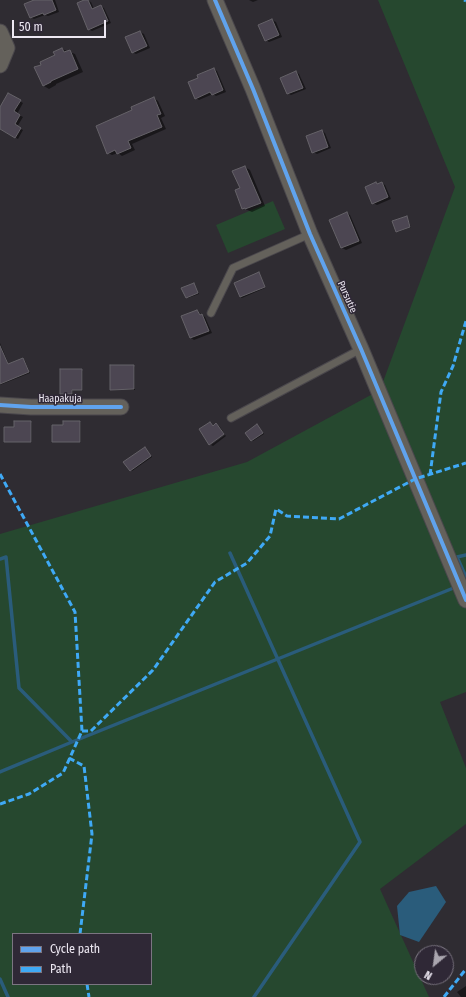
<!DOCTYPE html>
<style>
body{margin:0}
#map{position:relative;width:466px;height:997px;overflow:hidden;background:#2f2c32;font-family:"Fira Sans Condensed",sans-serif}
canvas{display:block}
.legend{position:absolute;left:12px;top:933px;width:140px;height:52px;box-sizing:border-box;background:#2f2836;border:1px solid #7b7581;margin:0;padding:5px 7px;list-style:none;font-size:12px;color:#ede8f2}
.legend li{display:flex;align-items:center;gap:8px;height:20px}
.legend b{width:20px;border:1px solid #7b7581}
.north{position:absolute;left:414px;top:945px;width:40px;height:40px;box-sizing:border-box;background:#2f2836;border:1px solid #7b7581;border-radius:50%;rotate:209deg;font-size:11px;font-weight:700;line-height:16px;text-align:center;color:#ede8f2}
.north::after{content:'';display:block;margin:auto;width:14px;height:18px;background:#aaa6af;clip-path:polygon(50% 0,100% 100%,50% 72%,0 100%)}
.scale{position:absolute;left:12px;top:20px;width:94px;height:18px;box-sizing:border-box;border:2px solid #ede8f2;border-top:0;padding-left:5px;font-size:12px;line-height:14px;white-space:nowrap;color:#ede8f2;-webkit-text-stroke:3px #2f2836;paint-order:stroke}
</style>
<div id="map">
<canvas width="466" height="997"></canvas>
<ul class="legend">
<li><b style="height:5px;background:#60a3ed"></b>Cycle path</li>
<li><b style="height:5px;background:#3fa9f5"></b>Path</li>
</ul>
<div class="north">N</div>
<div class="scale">50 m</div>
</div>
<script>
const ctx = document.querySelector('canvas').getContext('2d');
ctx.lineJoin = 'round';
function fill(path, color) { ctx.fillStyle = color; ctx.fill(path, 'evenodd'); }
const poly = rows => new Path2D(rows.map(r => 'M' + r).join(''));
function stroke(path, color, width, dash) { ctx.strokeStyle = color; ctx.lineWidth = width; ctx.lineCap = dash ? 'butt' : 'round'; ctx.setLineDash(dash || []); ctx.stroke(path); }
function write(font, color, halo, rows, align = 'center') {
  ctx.font = font + ' "Fira Sans Condensed",sans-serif'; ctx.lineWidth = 3; ctx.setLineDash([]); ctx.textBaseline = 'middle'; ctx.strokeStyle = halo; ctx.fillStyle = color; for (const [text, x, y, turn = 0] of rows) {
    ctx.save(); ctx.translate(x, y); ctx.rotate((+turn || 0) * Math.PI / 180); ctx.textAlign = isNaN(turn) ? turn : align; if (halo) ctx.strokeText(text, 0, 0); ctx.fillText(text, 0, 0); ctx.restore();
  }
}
fill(poly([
 [378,0,466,0,466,692,440,702,466,768,466,824,380,889,429,997,0,997,0,534,247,462,380,390,455,187],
 [13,934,151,934,151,984,13,984],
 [273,201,285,229,228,253,216,225]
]), '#26482f');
fill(poly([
 [436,886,446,902,419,942,400,935,397,906,409,892]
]), '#2a5c7b');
fill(poly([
 [37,0,55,0,59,12,48,16,45,15,34,19,30,17],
 [86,0,91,2,94,9,101,6,104,8,111,23,92,31,88,29],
 [249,0,258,0,253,2],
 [272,20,276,22,282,37,269,42,266,40],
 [140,32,144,34,150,48,136,54,132,52],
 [62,49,75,54,83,72,56,84,56,85,49,89,44,86,42,65,56,56],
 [214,69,217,71,226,92,216,96,213,94,199,100,196,98,199,79],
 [296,72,299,74,306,89,291,95,287,93],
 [8,95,23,103,17,114,23,117,17,127,23,130,18,139,0,128,0,115],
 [154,98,158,101,165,116,161,118,166,129,132,144,135,150,122,156,118,153,112,155,108,153],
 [322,131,325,133,331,148,317,154,313,152],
 [245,167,250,170,265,206,252,212,243,208,241,189],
 [376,183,378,184,382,183,385,185,391,199,377,205,373,203],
 [347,213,350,215,362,243,346,250,342,248],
 [407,217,411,227,398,232,397,231],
 [260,274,265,288,242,298,240,297],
 [193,284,199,294,188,298,187,298],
 [197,311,205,317,212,333,194,340,191,338,182,317],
 [0,343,9,365,23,359,25,361,30,373,0,385],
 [134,366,135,367,135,390,113,390],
 [81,370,83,371,83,390,73,390,73,395,61,394],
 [31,422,32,423,32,442,6,442,15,428],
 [80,422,81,422,81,442,53,441,64,426],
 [210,423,214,426,216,425,220,427,224,433,209,443],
 [257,425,264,434,253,441,251,441],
 [225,435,226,436,213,446,211,445],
 [145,448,152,457,132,471,130,470],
 [466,986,466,997,461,997,457,992]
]), '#0007');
stroke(poly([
 [230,553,360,842,254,997],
 [466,555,457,557,466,577],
 [0,559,6,557,19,688,72,742,456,587],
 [0,772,72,742],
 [0,979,8,997]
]), '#2a5c7b', 3.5);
const building = poly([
 [34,0,52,0,56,10,44,15,43,13,30,18,24,4,34,0],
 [84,0,88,0,92,9,101,5,108,21,88,30,77,3,84,0],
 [272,19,279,35,265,41,258,25,272,19],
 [140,31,147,46,132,53,125,37,140,31],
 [62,48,64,52,70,50,78,69,51,81,51,82,43,86,34,67,41,65,40,62,55,55,53,52,62,48],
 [214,68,223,90,212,95,210,92,195,99,188,82,198,78,197,75,214,68],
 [296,71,303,88,287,94,280,78,296,71],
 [8,93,21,100,14,111,20,115,15,124,21,128,15,138,0,129,0,107,8,93],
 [154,97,161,114,157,115,162,127,128,141,131,148,117,154,115,150,107,154,96,126,132,110,131,107,154,97],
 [322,130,328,147,312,153,306,136,322,130],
 [245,166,261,203,245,209,245,208,242,209,235,190,240,188,232,171,245,166],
 [376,182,377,184,382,182,388,197,372,204,365,187,376,182],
 [347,212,359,241,341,248,329,220,347,212],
 [407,216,410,227,396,232,392,221,407,216],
 [259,272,265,287,240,297,234,283,259,272],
 [194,283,198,293,186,298,181,288,194,283],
 [197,310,200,315,202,314,209,331,190,338,181,316,197,310],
 [0,346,8,364,23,358,29,372,0,384,0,346],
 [110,365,134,365,134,389,110,390,110,365],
 [60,369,82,369,82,390,72,390,72,394,60,394,60,369],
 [14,421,31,421,31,442,4,442,4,427,14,427,14,421],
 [63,421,80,421,80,442,52,442,52,425,63,425,63,421],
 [210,422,213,426,216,423,224,434,209,445,199,429,210,422],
 [257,424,263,433,251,441,245,433,257,424],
 [145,447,151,456,130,471,123,462,145,447]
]);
fill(building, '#4c4652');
stroke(building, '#656268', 1);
const lane = poly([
 [211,313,233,268,310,234],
 [231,418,361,349]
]);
const street = poly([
 [215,0,253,89,310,234,361,349,466,600],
 [0,32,7,48,0,65],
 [0,405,31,407,121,407]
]);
stroke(lane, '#4a474c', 9);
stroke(street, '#4a474c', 17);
stroke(lane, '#64615b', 7);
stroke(street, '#64615b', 15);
stroke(poly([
 [464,0,466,1],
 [0,474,75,612,82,731,63,773,29,794,0,804],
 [430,475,441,392,453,366,466,321],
 [82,731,91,731,153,670,215,582,247,563,270,536,276,509,287,516,339,519,415,479,466,463],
 [69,758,84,766,92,834,80,934],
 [87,984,89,997],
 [444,997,466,969]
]), '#3fa9f5', 3, [6, 3]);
stroke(poly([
 [215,0,253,89,310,234,361,349,466,600],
 [0,405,31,407,121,407]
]), '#60a3ed', 4);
write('10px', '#ede8f2', '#2f2836', [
 ["Pursutie",347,297,66],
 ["Haapakuja",60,399]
]);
</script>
